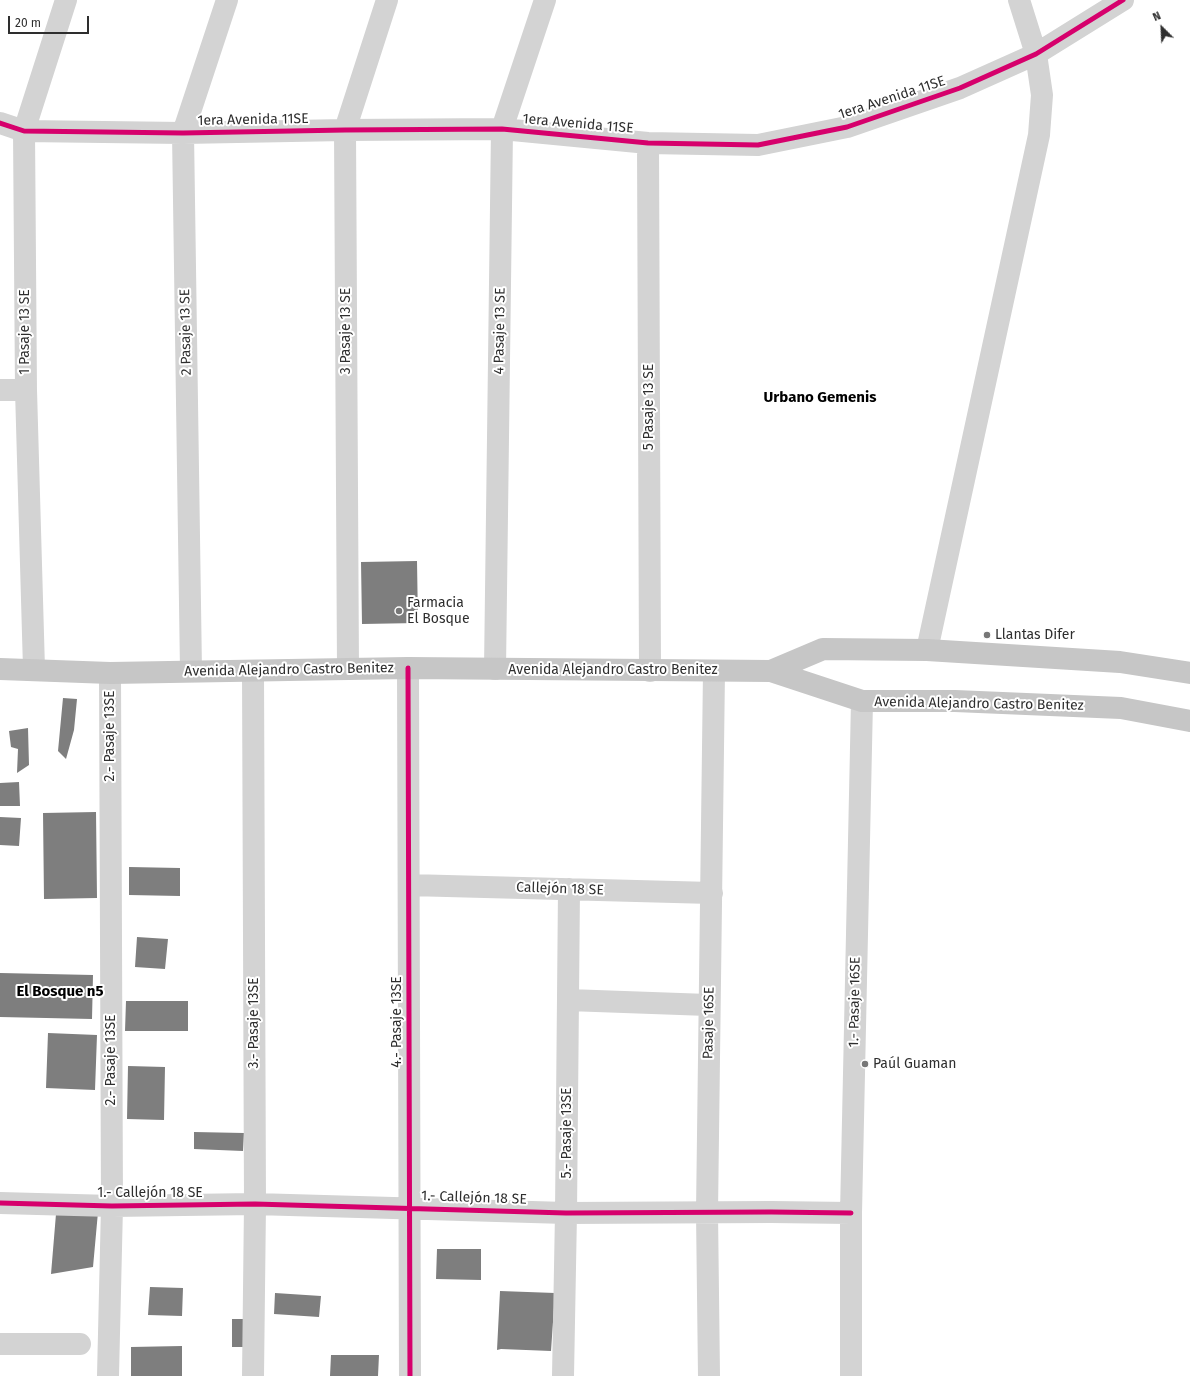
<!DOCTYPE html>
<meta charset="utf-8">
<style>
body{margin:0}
#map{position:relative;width:1190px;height:1376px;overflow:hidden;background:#fff;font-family:"Fira Sans",sans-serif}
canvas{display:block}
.north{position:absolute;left:1142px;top:8px;width:40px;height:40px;-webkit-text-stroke:3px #fff;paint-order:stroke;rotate:336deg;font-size:11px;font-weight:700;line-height:16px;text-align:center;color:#2e2e2e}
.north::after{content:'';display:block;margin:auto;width:14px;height:18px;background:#2e2e2e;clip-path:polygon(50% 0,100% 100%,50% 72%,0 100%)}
.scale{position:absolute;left:8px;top:16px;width:81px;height:18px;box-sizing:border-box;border:2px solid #2e2e2e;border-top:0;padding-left:5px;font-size:12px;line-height:14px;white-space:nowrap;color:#2e2e2e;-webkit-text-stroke:3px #fff;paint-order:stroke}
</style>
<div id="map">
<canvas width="1190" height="1376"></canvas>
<div class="north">N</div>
<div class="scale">20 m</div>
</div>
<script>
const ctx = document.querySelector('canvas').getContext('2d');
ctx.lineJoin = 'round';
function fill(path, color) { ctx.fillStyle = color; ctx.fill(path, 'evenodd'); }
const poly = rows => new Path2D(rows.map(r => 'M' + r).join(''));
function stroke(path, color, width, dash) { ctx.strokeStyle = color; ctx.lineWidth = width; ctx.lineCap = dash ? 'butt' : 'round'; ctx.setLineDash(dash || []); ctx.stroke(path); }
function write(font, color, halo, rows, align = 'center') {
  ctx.font = font + ' "Fira Sans",sans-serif'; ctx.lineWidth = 4; ctx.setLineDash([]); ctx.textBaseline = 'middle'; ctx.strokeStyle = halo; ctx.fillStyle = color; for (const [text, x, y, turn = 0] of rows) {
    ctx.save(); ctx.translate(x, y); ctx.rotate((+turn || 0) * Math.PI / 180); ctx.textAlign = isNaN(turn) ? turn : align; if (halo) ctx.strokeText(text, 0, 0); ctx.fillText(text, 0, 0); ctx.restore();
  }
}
fill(poly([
 [417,561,418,623,362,624,361,562],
 [63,698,77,699,74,730,66,759,58,751],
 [28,728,29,765,17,773,18,749,11,747,9,731],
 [19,782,20,806,0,806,0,783],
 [96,812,97,898,44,899,43,813],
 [0,817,21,818,19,846,0,845],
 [129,867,180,868,180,896,129,895],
 [137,937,168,939,165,969,135,967],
 [0,973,93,975,92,1019,0,1017],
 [126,1001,188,1001,188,1031,125,1031],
 [48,1033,97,1035,95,1090,46,1088],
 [128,1066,165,1067,164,1120,127,1119],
 [194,1132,244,1133,243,1151,194,1149],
 [98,1212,93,1267,51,1274,56,1214],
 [437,1249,481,1249,481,1280,436,1279],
 [150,1287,183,1288,182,1316,148,1315],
 [500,1291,555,1293,551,1351,501,1349,497,1350],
 [275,1293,321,1296,319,1317,274,1314],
 [232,1319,246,1319,246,1347,232,1347],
 [182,1346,182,1376,131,1376,131,1347],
 [331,1355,379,1355,378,1376,330,1376]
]), '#7e7e7e');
stroke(poly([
 [0,123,24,131,183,133,345,130,502,129,648,143,758,145,847,127,960,88,1036,54,1123,0],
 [648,143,650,671],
 [0,390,26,390],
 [927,650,1039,135,1042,95,1036,54,1019,0],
 [408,668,410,1376],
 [34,669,26,390,24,131,66,0],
 [348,669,345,130,387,0],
 [495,669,502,129,545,0],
 [191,671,183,133,227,0],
 [409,885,712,893],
 [568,1000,708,1005],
 [0,1203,112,1206,255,1204,566,1213,771,1212,851,1213],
 [0,1344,80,1344],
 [108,1376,112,1206,110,673],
 [253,1376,255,1204,253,671],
 [563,1376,566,1213,569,889],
 [709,1376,707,1212,714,671],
 [851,1376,851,1213,862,701]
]), '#d3d3d3', 22);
stroke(poly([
 [0,669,110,673,408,668,771,671,862,701,955,701,1121,708,1190,721],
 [771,671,823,649,927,650,1120,662,1190,673]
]), '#c6c6c6', 22);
stroke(poly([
 [0,123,24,131,183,133,345,130,502,129,648,143,758,145,847,127,960,88,1036,54,1123,0],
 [408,668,410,1376],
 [0,1203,112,1206,255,1204,566,1213,771,1212,851,1213]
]), '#d6006c', 5);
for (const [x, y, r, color] of [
 [399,611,4,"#777"],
 [987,635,4,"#777"],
 [865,1064,4,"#777"]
]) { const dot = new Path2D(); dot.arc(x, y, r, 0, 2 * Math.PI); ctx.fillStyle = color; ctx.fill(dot); stroke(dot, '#fff', 1.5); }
write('14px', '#2e2e2e', '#fff', [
 ["1era Avenida 11SE",892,98,-18],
 ["1era Avenida 11SE",253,120,-1],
 ["1era Avenida 11SE",578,124,5],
 ["3 Pasaje 13 SE",346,331,-90],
 ["4 Pasaje 13 SE",500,331,-89],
 ["1 Pasaje 13 SE",25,332,-90],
 ["2 Pasaje 13 SE",186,332,-91],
 ["5 Pasaje 13 SE",649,407,-90],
 ["Avenida Alejandro Castro Benitez",289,670,-1],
 ["Avenida Alejandro Castro Benitez",613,670],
 ["Avenida Alejandro Castro Benitez",979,704,1],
 ["2.- Pasaje 13SE",110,736,-90],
 ["Callejón 18 SE",560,889,2],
 ["1.- Pasaje 16SE",855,1002,-89],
 ["4.- Pasaje 13SE",397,1022,-90],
 ["3.- Pasaje 13SE",254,1023,-90],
 ["Pasaje 16SE",709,1023,-89],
 ["2.- Pasaje 13SE",111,1060,-90],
 ["5.- Pasaje 13SE",567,1133,-90],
 ["1.- Callejón 18 SE",150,1193],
 ["1.- Callejón 18 SE",474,1198,2]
]);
write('14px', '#2e2e2e', '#fff', [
 ["Farmacia",407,603],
 ["El Bosque",407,619],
 ["Llantas Difer",995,635],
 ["Paúl Guaman",873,1064]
], 'left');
write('bold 15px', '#000', '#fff', [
 ["Urbano Gemenis",820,398],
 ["El Bosque n5",60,992]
]);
</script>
